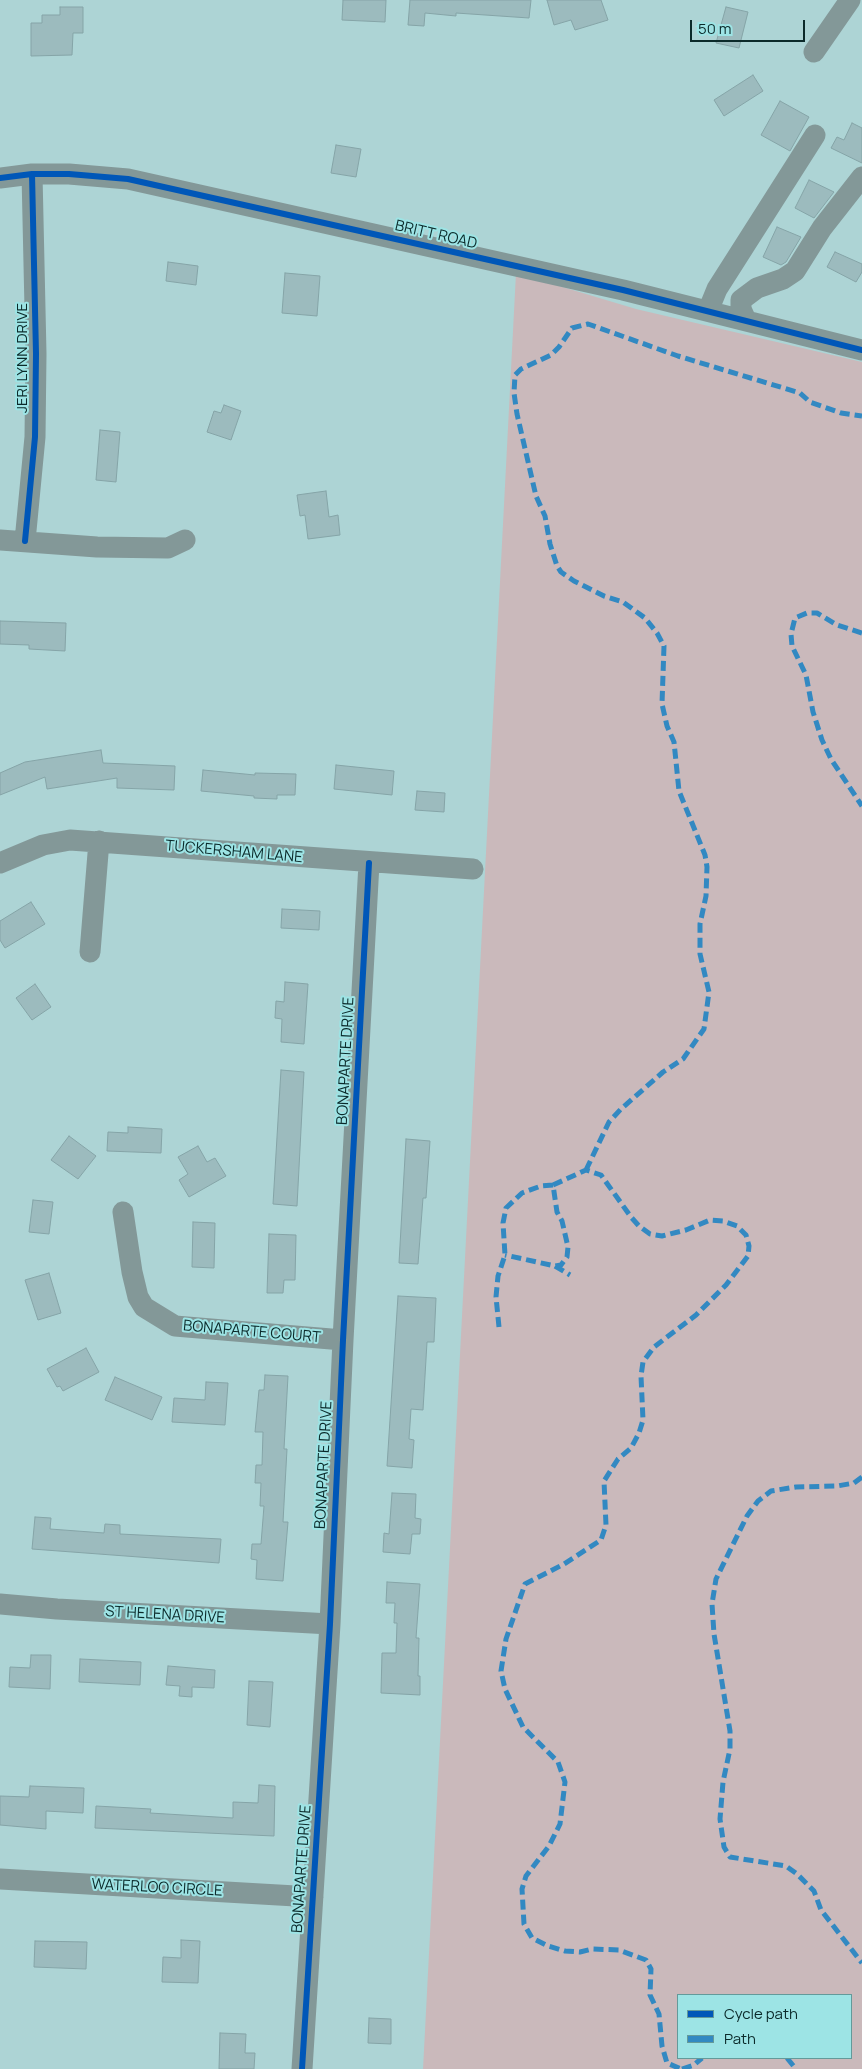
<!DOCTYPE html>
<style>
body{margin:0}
#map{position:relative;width:862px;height:2069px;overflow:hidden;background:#add4d5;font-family:Manrope,sans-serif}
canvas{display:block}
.legend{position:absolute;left:677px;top:1994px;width:175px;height:65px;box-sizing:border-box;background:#9de4e5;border:1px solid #639a9a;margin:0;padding:6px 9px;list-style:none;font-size:15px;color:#0b2a2a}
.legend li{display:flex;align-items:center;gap:10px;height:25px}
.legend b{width:25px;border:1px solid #639a9a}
.scale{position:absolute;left:690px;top:20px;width:115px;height:22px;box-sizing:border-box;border:2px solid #0b2a2a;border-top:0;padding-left:6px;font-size:15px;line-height:18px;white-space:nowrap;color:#0b2a2a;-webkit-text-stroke:4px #9de4e5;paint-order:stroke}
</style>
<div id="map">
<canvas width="862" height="2069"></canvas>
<ul class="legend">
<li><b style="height:6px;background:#0057b8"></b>Cycle path</li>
<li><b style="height:6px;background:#3289c2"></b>Path</li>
</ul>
<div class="scale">50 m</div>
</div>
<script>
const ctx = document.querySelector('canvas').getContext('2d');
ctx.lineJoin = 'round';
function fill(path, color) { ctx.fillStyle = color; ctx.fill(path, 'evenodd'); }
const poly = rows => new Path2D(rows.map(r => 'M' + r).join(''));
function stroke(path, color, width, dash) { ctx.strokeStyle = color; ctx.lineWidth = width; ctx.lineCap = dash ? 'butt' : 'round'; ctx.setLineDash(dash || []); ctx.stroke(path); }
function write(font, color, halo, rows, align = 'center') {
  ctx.font = font + ' Manrope,sans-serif'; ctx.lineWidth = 4; ctx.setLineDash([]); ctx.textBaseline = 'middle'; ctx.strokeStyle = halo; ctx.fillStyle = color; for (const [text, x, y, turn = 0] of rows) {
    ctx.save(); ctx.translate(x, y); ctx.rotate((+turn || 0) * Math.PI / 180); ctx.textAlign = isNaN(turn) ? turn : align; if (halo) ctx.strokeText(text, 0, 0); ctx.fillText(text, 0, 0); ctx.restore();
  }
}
fill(poly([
 [516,273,636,309,862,362,862,2069,423,2069],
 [678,1995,851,1995,851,2058,678,2058]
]), '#cab9bb');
const building = poly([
 [343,0,386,0,385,22,342,20,343,0],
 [410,0,531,0,529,18,456,13,456,16,425,13,424,26,408,25,410,0],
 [547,0,601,0,608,20,575,30,571,20,554,25,547,0],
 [60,7,83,7,83,33,73,33,72,55,31,56,31,23,42,23,42,15,60,15,60,7],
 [726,7,748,12,739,48,716,43,726,7],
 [753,75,763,91,724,116,714,100,753,75],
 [780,101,809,117,790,151,761,135,780,101],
 [852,123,862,128,862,163,831,148,837,137,844,140,852,123],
 [336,145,361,149,356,177,331,173,336,145],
 [809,180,834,192,814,218,795,208,809,180],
 [777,227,801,237,786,262,781,265,763,257,777,227],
 [835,252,862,264,862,272,856,282,827,267,835,252],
 [168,262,198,266,196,285,166,281,168,262],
 [285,273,320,276,317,316,282,313,285,273],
 [224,405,241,411,231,440,207,432,214,411,221,413,224,405],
 [100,430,120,432,116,482,96,480,100,430],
 [326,491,329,517,338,515,340,535,308,539,305,515,300,516,297,495,326,491],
 [0,621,66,623,65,651,29,649,29,645,0,644,0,621],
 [101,750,103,763,175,766,174,790,117,788,117,778,47,789,45,777,0,795,0,773,25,762,101,750],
 [336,765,394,771,392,795,334,789,336,765],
 [203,770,255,775,255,773,296,774,295,795,277,795,277,799,254,798,254,796,201,791,203,770],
 [417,791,445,793,444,812,415,810,417,791],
 [31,902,45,924,5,948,0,940,0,921,31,902],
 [282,909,320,911,319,930,281,928,282,909],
 [285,982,308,984,304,1044,281,1042,282,1019,275,1018,276,1001,284,1002,285,982],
 [35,984,51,1007,32,1020,16,998,35,984],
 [281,1070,304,1072,297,1206,273,1204,281,1070],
 [128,1127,162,1129,161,1153,107,1151,108,1132,128,1133,128,1127],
 [69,1136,96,1156,78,1179,51,1160,69,1136],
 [406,1139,430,1141,426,1198,423,1198,418,1264,399,1263,406,1139],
 [198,1146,207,1162,215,1158,226,1176,189,1197,179,1180,188,1174,178,1157,198,1146],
 [33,1200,53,1202,49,1234,29,1232,33,1200],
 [193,1222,215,1223,214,1268,192,1267,193,1222],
 [269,1234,296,1235,295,1280,284,1280,283,1293,267,1293,269,1234],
 [49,1273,61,1313,38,1320,25,1280,49,1273],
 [398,1296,436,1298,434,1342,427,1342,423,1410,411,1409,409,1439,414,1440,412,1468,387,1466,398,1296],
 [86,1348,99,1372,63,1391,60,1386,57,1387,47,1369,86,1348],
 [265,1375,288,1376,284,1449,287,1449,283,1522,288,1522,283,1581,256,1579,257,1560,251,1559,252,1544,261,1544,264,1506,260,1506,261,1483,255,1483,256,1465,262,1465,263,1432,255,1432,259,1390,264,1390,265,1375],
 [115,1377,162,1397,152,1420,105,1400,115,1377],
 [206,1382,228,1383,225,1425,172,1422,174,1398,205,1400,206,1382],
 [392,1493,416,1494,415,1518,421,1519,420,1534,412,1534,410,1554,383,1552,384,1533,389,1534,392,1493],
 [35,1517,51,1518,50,1529,104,1533,105,1524,120,1525,120,1534,221,1539,219,1563,32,1549,35,1517],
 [387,1582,420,1584,416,1638,419,1638,418,1676,420,1676,420,1695,381,1693,382,1653,396,1653,397,1623,394,1623,395,1603,386,1603,387,1582],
 [31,1655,51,1655,50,1689,9,1687,10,1667,30,1668,31,1655],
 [80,1659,141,1662,140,1685,79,1682,80,1659],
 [168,1666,215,1670,214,1688,192,1687,192,1697,179,1696,180,1686,166,1685,168,1666],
 [249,1681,273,1682,270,1727,247,1725,249,1681],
 [259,1785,275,1786,274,1836,95,1828,96,1806,151,1809,150,1813,233,1818,233,1802,258,1803,259,1785],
 [30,1786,84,1788,83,1813,46,1811,46,1829,0,1825,0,1796,29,1797,30,1786],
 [181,1940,200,1941,198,1983,162,1982,163,1957,181,1958,181,1940],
 [35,1941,87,1942,86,1969,34,1967,35,1941],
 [369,2018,391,2019,391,2044,368,2043,369,2018],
 [220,2033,246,2034,245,2053,255,2053,254,2069,219,2069,220,2033]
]);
fill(building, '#9cbbbe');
stroke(building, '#85a4a7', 1);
stroke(poly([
 [814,52,850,0],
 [0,178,32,174,69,174,128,179,623,290,862,350],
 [708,311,717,289,815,135],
 [746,320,741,309,741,300,757,288,783,279,795,271,822,228,862,177],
 [0,540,97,547,168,548,185,540],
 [25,541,35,437,36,354,32,174],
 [0,863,43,845,70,840,473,869],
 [90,952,99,841],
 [123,1212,132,1272,138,1297,144,1307,175,1326,343,1340],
 [0,1604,57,1609,330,1624],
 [0,1879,313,1897],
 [302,2069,330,1624,343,1340,369,863]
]), '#839898', 21);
stroke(poly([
 [862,633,837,625,817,613,807,613,795,618,791,634,792,646,806,675,813,712,822,740,831,759,862,806],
 [586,1170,609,1122,621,1109,663,1072,683,1059,704,1029,709,992,700,954,700,924,706,896,707,867,705,855,679,791,674,742,667,726,662,704,664,646,657,633,645,618,623,602,604,596,574,581,561,572,557,566,550,544,545,516,536,496,517,414,514,393,515,375,521,369,551,355,559,347,572,328,588,324,678,356,800,393,810,402,841,413,862,416],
 [553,1185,586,1170,601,1175,631,1217,639,1226,650,1234,662,1236,686,1230,710,1220,723,1221,737,1226,746,1235,749,1246,748,1256,726,1285,696,1315,654,1347,643,1362,641,1376,643,1420,639,1433,631,1448,618,1459,604,1481,606,1525,601,1540,564,1564,525,1584,506,1639,501,1671,505,1689,523,1727,558,1762,565,1782,560,1824,549,1846,526,1876,522,1889,524,1924,532,1938,548,1946,565,1951,580,1952,592,1949,619,1950,646,1960,651,1969,650,1995,659,2014,662,2046,667,2063,681,2069],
 [555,1266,570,1275],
 [499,1327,496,1297,498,1276,505,1255,503,1223,506,1208,522,1193,541,1186,553,1185,557,1212,562,1221,568,1247,567,1257,561,1265,555,1266,505,1255],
 [862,1477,854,1483,837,1486,796,1487,771,1491,758,1501,747,1516,716,1579,712,1604,714,1634,730,1731,730,1749,723,1782,720,1819,724,1847,730,1857,786,1866,797,1874,814,1891,821,1910,862,1963],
 [787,2058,796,2069],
 [682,2069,694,2065,702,2058]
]), '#3289c2', 5, [10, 5]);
stroke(poly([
 [0,178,32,174,69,174,128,179,623,290,862,350],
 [25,541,35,437,36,354,32,174],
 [302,2069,330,1624,343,1340,369,863]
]), '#0057b8', 6);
write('15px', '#0b2a2a', '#9de4e5', [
 ["BRITT ROAD",436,235,13],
 ["JERI LYNN DRIVE",23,358,-90],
 ["TUCKERSHAM LANE",234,852,5],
 ["BONAPARTE DRIVE",346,1061,-87],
 ["BONAPARTE COURT",252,1332,5],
 ["BONAPARTE DRIVE",324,1465,-87],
 ["ST HELENA DRIVE",165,1615,3],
 ["BONAPARTE DRIVE",302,1869,-86],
 ["WATERLOO CIRCLE",157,1888,3]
]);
</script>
